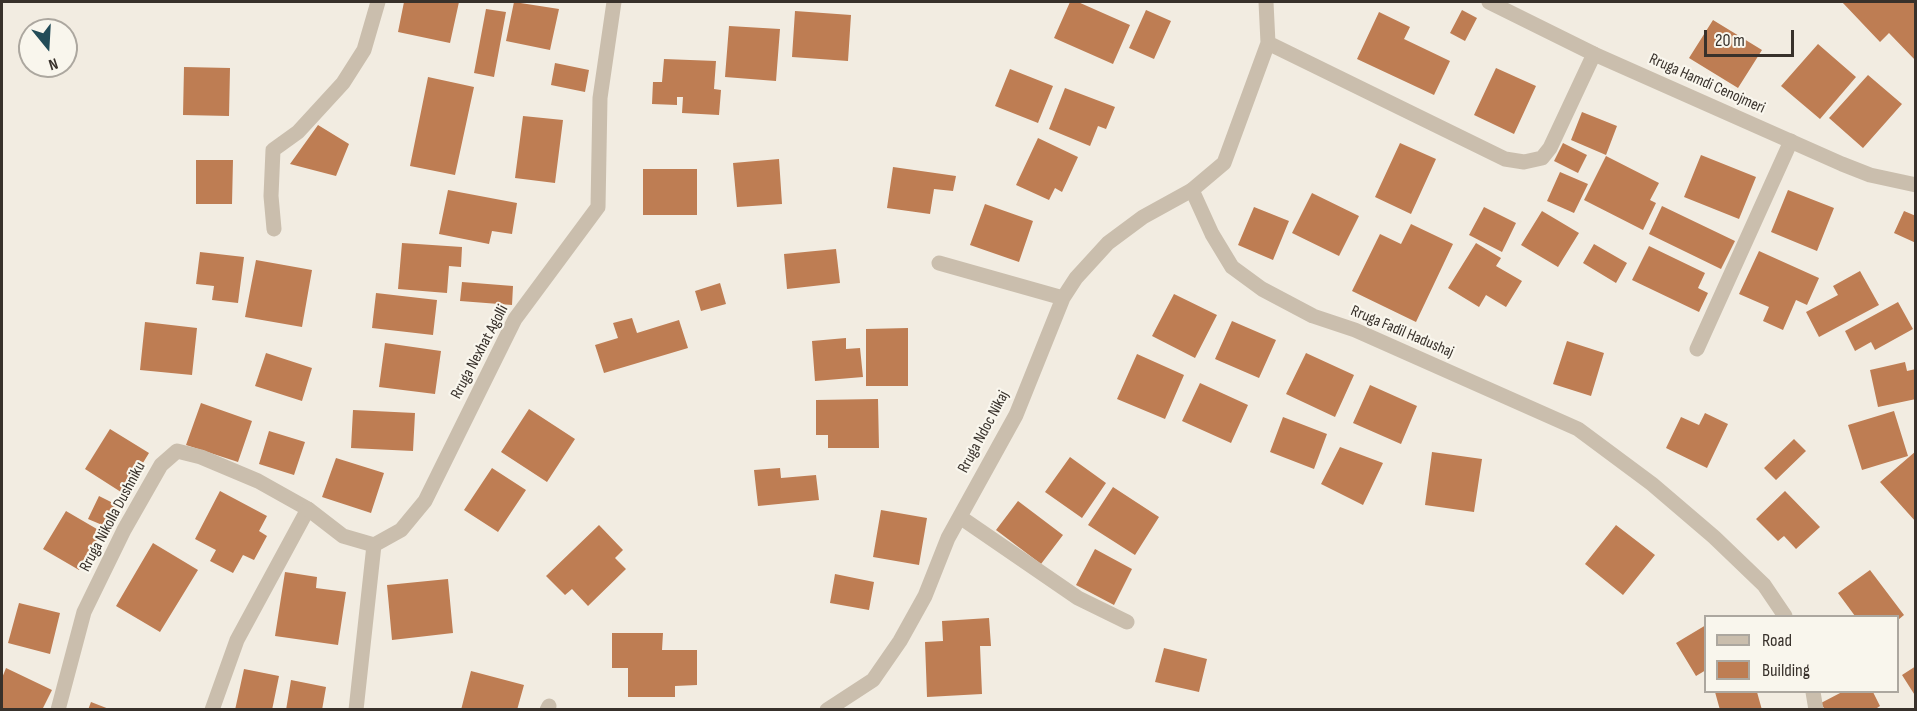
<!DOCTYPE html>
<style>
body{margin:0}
#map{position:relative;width:1917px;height:711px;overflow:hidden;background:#f2ece1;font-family:"Sofia Sans Condensed",sans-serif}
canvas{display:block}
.frame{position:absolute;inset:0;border:3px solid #38312b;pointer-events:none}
.legend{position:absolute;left:1704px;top:615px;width:195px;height:78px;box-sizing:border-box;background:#f9f6ed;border:2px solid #aca79f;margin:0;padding:8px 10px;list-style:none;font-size:18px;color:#38312b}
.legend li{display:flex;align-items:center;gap:12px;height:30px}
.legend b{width:30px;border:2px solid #aca79f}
.north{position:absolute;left:18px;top:18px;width:60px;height:60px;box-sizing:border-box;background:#f9f6ed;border:2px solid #aca79f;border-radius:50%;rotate:162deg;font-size:16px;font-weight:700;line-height:24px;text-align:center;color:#38312b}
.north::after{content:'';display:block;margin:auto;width:21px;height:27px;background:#234c58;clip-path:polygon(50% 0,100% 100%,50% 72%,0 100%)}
.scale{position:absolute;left:1704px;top:30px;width:90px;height:27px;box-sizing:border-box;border:3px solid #38312b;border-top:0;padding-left:8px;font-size:18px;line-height:21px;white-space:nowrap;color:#38312b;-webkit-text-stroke:4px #f9f6ed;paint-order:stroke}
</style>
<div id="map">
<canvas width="1917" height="711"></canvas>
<div class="frame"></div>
<ul class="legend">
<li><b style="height:8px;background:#cabead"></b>Road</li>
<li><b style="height:16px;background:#be7d53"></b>Building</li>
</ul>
<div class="north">N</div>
<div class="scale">20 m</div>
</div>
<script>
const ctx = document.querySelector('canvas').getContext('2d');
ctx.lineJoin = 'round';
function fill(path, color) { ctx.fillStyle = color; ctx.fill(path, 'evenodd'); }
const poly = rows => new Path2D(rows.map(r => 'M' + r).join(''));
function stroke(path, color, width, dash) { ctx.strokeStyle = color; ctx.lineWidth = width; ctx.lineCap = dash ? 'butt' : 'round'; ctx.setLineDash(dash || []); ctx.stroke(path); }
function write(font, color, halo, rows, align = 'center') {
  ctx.font = font + ' "Sofia Sans Condensed",sans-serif'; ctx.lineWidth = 4.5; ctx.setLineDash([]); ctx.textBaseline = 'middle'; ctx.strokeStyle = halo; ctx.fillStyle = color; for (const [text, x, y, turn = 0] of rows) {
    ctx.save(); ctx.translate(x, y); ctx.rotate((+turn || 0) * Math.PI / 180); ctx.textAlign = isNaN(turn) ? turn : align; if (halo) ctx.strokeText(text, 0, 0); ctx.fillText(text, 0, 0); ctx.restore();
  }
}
fill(poly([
 [404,2,459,2,450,43,398,32],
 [514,2,559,9,550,50,506,41],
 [1070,2,1078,2,1130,25,1113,64,1054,38],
 [1842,2,1916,2,1916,61,1889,33,1880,42],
 [486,9,506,12,494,77,474,73],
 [1146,10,1171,21,1154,59,1129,48],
 [1462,10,1477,18,1465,41,1450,33],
 [795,11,851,15,848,61,792,57],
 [1379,12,1410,27,1404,39,1450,61,1434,95,1357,59],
 [1713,20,1762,50,1738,88,1689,58],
 [729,26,780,29,776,81,725,77],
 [1818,44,1856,77,1820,119,1781,86],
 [664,59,716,61,714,89,721,90,719,115,682,113,683,97,677,97,677,105,652,104,653,82,662,82],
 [555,63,589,70,585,92,551,85],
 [184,67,230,68,229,116,183,115],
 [1496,68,1536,86,1514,134,1474,115],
 [1010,69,1053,86,1038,123,995,106],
 [1868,75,1902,104,1863,148,1829,118],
 [428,77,474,87,455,175,410,166],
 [1065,88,1115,107,1106,129,1098,126,1090,146,1049,129],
 [1582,112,1617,126,1606,155,1571,140],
 [523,116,563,120,555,183,515,178],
 [318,125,349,144,336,176,290,164],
 [1038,138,1078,157,1062,192,1055,188,1049,200,1016,185],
 [1400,143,1436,159,1411,214,1375,197],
 [1563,143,1587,155,1578,173,1554,161],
 [1701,155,1756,177,1739,219,1684,197],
 [1606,156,1659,183,1650,200,1656,203,1643,230,1584,200],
 [779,159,782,204,737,207,733,163],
 [196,160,233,160,232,204,196,204],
 [893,167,956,176,953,191,934,189,930,214,887,208],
 [643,169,697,169,697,215,643,215],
 [1560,172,1588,184,1574,213,1547,201],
 [448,190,517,203,512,234,492,231,489,244,439,234],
 [1788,190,1834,208,1817,251,1771,232],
 [1312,193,1359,216,1339,256,1292,233],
 [985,204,1033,221,1019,262,970,245],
 [1662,206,1735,241,1721,269,1649,234],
 [1254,207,1289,221,1273,260,1238,245],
 [1484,207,1516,223,1502,252,1469,235],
 [1542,211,1579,233,1558,267,1521,245],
 [1904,211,1916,216,1916,243,1894,233],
 [1411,224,1453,244,1416,322,1352,291,1380,234,1401,244],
 [402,243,462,247,461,267,449,266,447,293,398,289],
 [1476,243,1501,258,1496,266,1522,281,1506,307,1486,295,1479,307,1448,288],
 [1594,244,1627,263,1616,283,1583,263],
 [1649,246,1705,273,1698,288,1708,293,1699,312,1632,280],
 [836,249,840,283,787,289,784,254],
 [1759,251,1819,278,1807,305,1796,300,1783,330,1763,321,1769,307,1739,294],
 [200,252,244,257,238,303,212,300,214,286,196,284],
 [256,260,312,270,302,327,245,317],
 [1860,271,1879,305,1819,337,1806,312,1838,295,1833,286],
 [462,282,513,286,512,305,460,301],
 [720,283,726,304,701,311,695,291],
 [376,293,437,300,433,335,372,328],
 [1174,294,1217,315,1195,358,1152,336],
 [1898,302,1913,329,1875,350,1871,342,1855,351,1845,331],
 [632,318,637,333,679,320,688,348,604,373,595,345,618,338,613,323],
 [1232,321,1276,340,1259,378,1215,359],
 [145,322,197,328,192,375,140,370],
 [908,328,908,386,866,386,866,329],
 [846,338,846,349,860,348,863,377,815,381,812,341],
 [1567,341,1604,353,1591,396,1553,384],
 [385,343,441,351,435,394,379,387],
 [266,353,312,368,302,401,255,386],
 [1306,353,1354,375,1335,417,1286,394],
 [1137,354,1184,375,1165,419,1117,399],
 [1905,362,1907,371,1916,369,1916,399,1878,407,1870,370],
 [1200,383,1248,405,1231,443,1182,421],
 [1370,385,1417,406,1401,444,1353,423],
 [878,399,879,448,828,448,828,435,816,435,816,400],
 [201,403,252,421,238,462,186,445],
 [529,409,575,439,547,482,501,452],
 [353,410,415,413,413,451,351,448],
 [1894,411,1908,456,1862,470,1848,425],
 [1705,413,1728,424,1707,468,1666,448,1681,417,1699,425],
 [1283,417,1327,434,1314,469,1270,452],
 [110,429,149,453,124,494,85,469],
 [269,431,305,442,294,475,259,464],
 [1794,439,1806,451,1776,480,1764,468],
 [1340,447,1383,463,1363,505,1321,484],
 [1916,451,1916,522,1880,482],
 [1432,452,1482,459,1474,512,1425,505],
 [1070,457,1106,483,1082,518,1045,492],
 [336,458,384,473,371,513,322,497],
 [492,468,526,490,498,532,464,510],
 [780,468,781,478,816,475,819,500,758,506,754,470],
 [1113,487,1159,517,1135,555,1088,525],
 [220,491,267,516,259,531,267,536,254,560,243,555,233,573,210,561,216,550,195,539],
 [1785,491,1820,527,1796,549,1784,536,1778,541,1756,519],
 [99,496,117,505,107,527,88,519],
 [1018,501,1063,535,1041,564,996,530],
 [881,510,927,518,919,565,873,557],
 [66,511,102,532,79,570,43,549],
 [599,525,623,550,615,558,626,569,588,606,572,589,565,595,546,576],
 [1616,525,1655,555,1623,595,1585,564],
 [153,543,198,570,160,632,116,606],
 [1095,549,1132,569,1114,605,1076,585],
 [1870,570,1904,615,1898,620,1898,616,1855,616,1838,593],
 [285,572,317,577,316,588,346,592,338,645,275,636],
 [835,574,874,582,869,610,830,603],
 [448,579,453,633,392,640,387,585],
 [19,603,60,613,50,654,8,643],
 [989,618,991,646,980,646,982,694,927,697,925,642,943,641,942,621],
 [1706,625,1706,670,1696,676,1676,643],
 [612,633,663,633,662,650,697,650,697,685,675,686,675,697,628,697,628,668,612,668],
 [1164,648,1207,659,1199,692,1155,682],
 [1916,666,1916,697,1902,675],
 [6,668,52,690,42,710,2,709,2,678],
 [244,669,279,676,272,710,235,710],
 [471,671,524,685,517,710,461,710],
 [291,680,326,687,322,710,286,710],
 [1715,692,1736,692,1737,693,1757,692,1762,710,1720,710],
 [1842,692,1873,692,1880,706,1874,710,1825,710,1821,703],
 [91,702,109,709,109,710,88,710]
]), '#be7d53');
stroke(poly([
 [274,229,271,196,273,150,298,132,343,83,364,50,378,2],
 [939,263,1063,298],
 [1697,349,1791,141],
 [960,517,1078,598,1127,622],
 [58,710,84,612,124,530,161,465,177,451,201,457,258,481,308,509,237,640,212,710],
 [547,710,549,706],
 [827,710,873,680,900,641,925,596,948,538,1016,415,1063,298,1076,278,1108,243,1143,217,1192,190]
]), '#cabead', 15);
stroke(poly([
 [1266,2,1268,43,1224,163,1192,190,1212,234,1232,267,1262,289,1313,316,1355,330,1578,429,1652,484,1714,537,1764,585,1785,616],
 [1268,43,1505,159,1524,162,1542,158,1550,148,1594,54],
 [308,509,343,536,374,545],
 [374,545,401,530,425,501,515,319,598,207,600,98,614,2],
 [1813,692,1816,710],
 [356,710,374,545]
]), '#cabead', 15);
stroke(poly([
 [1489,2,1594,54,1842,164,1870,175,1916,185]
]), '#cabead', 15);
write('16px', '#38312b', '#f9f6ed', [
 ["Rruga Hamdi Cenojmeri",1707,84,24],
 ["Rruga Fadil Hadushaj",1402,332,23],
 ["Rruga Nexhat Agolli",480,352,-62],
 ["Rruga Ndoc Nikaj",984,432,-62],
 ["Rruga Nikolla Dushniku",113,517,-62]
]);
</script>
